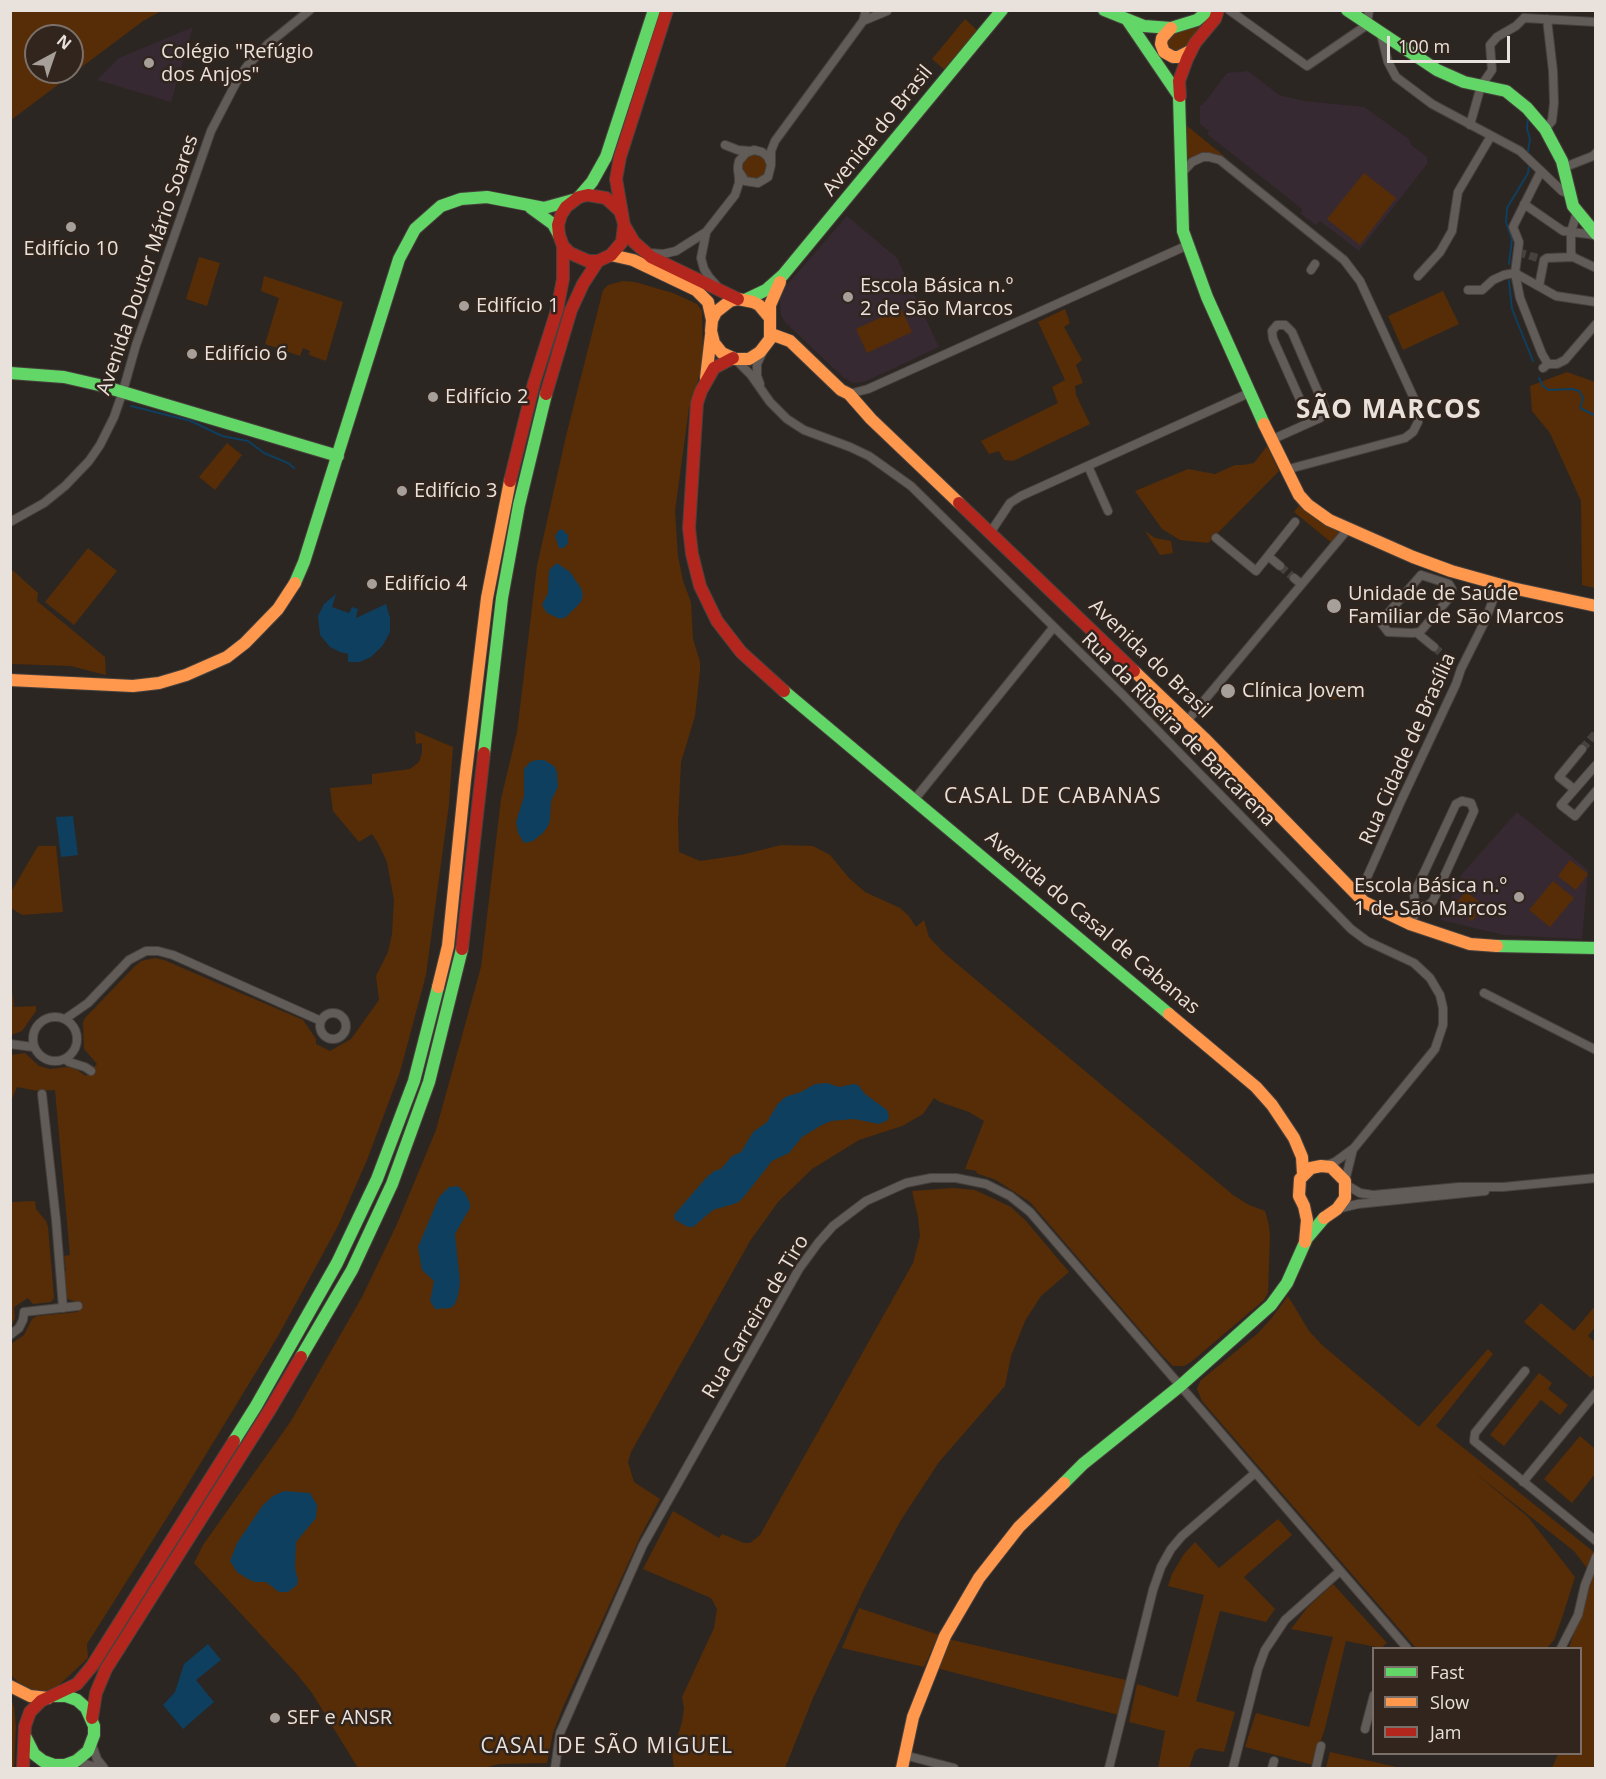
<!DOCTYPE html>
<meta charset="utf-8">
<style>
body{margin:0}
#map{position:relative;width:1606px;height:1779px;overflow:hidden;background:#2c2622;font-family:"Open Sans",sans-serif}
canvas{display:block}
.frame{position:absolute;inset:0;border:12px solid #e9e1db;pointer-events:none}
.legend{position:absolute;left:1372px;top:1647px;width:210px;height:108px;box-sizing:border-box;background:#31251d;border:2px solid #7b7069;margin:0;padding:8px 10px;list-style:none;font-size:18px;color:#e9e1db}
.legend li{display:flex;align-items:center;gap:12px;height:30px}
.legend b{width:30px;border:2px solid #7b7069}
.north{position:absolute;left:24px;top:24px;width:60px;height:60px;box-sizing:border-box;background:#31251d;border:2px solid #7b7069;border-radius:50%;rotate:40deg;font-size:16px;font-weight:700;line-height:24px;text-align:center;color:#e9e1db}
.north::after{content:'';display:block;margin:auto;width:21px;height:27px;background:#a7a09a;clip-path:polygon(50% 0,100% 100%,50% 72%,0 100%)}
.scale{position:absolute;left:1387px;top:36px;width:123px;height:27px;box-sizing:border-box;border:3px solid #e9e1db;border-top:0;padding-left:8px;font-size:18px;line-height:21px;white-space:nowrap;color:#e9e1db;-webkit-text-stroke:4px #31251d;paint-order:stroke}
</style>
<div id="map">
<canvas width="1606" height="1779"></canvas>
<div class="frame"></div>
<ul class="legend">
<li><b style="height:8px;background:#63d668"></b>Fast</li>
<li><b style="height:8px;background:#ff974d"></b>Slow</li>
<li><b style="height:8px;background:#b3261e"></b>Jam</li>
</ul>
<div class="north">N</div>
<div class="scale">100 m</div>
</div>
<script>
const ctx = document.querySelector('canvas').getContext('2d');
ctx.lineJoin = 'round';
function fill(path, color) { ctx.fillStyle = color; ctx.fill(path, 'evenodd'); }
const poly = rows => new Path2D(rows.map(r => 'M' + r).join(''));
function stroke(path, color, width, dash) { ctx.strokeStyle = color; ctx.lineWidth = width; ctx.lineCap = dash ? 'butt' : 'round'; ctx.setLineDash(dash || []); ctx.stroke(path); }
function write(font, color, halo, rows, align = 'center') {
  ctx.font = font + ' "Open Sans",sans-serif'; ctx.lineWidth = 5; ctx.setLineDash([]); ctx.textBaseline = 'middle'; ctx.strokeStyle = halo; ctx.fillStyle = color; for (const [text, x, y, turn = 0] of rows) {
    ctx.save(); ctx.translate(x, y); ctx.rotate((+turn || 0) * Math.PI / 180); ctx.textAlign = isNaN(turn) ? turn : align; if (halo) ctx.strokeText(text, 0, 0); ctx.fillText(text, 0, 0); ctx.restore();
  }
}
fill(poly([
 [193,27,171,102,97,80,119,58],
 [1248,71,1279,95,1304,101,1364,107,1409,139,1411,145,1427,157,1427,164,1359,251,1320,221,1316,225,1301,214,1302,209,1207,134,1209,131,1200,124,1200,106,1205,102,1227,73],
 [847,216,897,258,939,347,864,382,853,383,843,377,786,323,781,315,780,302,780,293],
 [1517,812,1588,870,1582,939,1504,935,1441,920,1462,874]
]), '#372932');
fill(poly([
 [11,10,161,10,161,11,143,21,11,120],
 [36,36,72,36,72,72,36,72],
 [1214,11,1180,55,1165,50,1167,36],
 [965,19,978,31,946,71,932,59],
 [1181,121,1224,156,1220,160,1215,158,1188,165],
 '743 167a12 12 0 1 1 24 0a12 12 0 1 1-24 0Z',
 [1364,173,1396,198,1360,245,1327,219],
 [199,257,220,263,207,306,186,299],
 [264,276,343,302,326,361,309,355,310,351,303,348,300,356,265,344,279,298,261,291],
 [623,281,635,282,673,293,697,304,702,311,703,365,689,408,675,511,678,556,683,581,691,602,693,639,700,662,700,671,695,716,681,762,678,822,679,852,700,861,741,855,781,845,813,846,830,855,849,878,865,892,900,908,908,915,916,927,924,920,929,937,944,953,1233,1195,1249,1205,1265,1211,1269,1225,1270,1238,1268,1293,1264,1300,1191,1362,1184,1366,1173,1366,1161,1354,1030,1202,996,1180,976,1173,977,1171,965,1169,984,1121,969,1112,940,1102,934,1098,923,1114,902,1126,859,1140,812,1169,778,1202,750,1241,631,1452,628,1462,634,1482,660,1499,641,1535,563,1707,553,1733,547,1763,500,1764,483,1768,358,1768,312,1693,296,1673,194,1563,203,1545,291,1421,362,1297,397,1224,436,1130,481,967,501,799,517,732,537,566,566,436,603,290,608,285],
 [1443,291,1459,324,1403,350,1388,316],
 [901,308,912,332,867,353,856,329],
 [1065,309,1070,323,1064,327,1082,360,1076,365,1083,383,1075,386,1076,395,1090,424,1013,461,1004,460,999,451,989,454,981,441,1058,403,1052,387,1065,380,1038,322],
 [1567,372,1595,382,1595,588,1582,585,1581,501,1550,433,1532,411,1530,386],
 [227,443,242,455,215,490,199,477],
 [1267,446,1279,471,1208,543,1180,540,1162,529,1135,491,1188,469,1215,474,1235,465,1243,465,1254,463],
 [1302,502,1345,528,1332,543,1294,512],
 [1145,531,1155,538,1171,541,1173,553,1160,555],
 [88,548,117,571,74,625,45,602],
 [10,568,38,593,37,601,105,657,106,675,71,666,11,664],
 [1341,683,1344,697,1330,700,1327,686],
 [415,731,453,747,449,804,426,975,400,1072,367,1160,338,1226,278,1336,180,1497,87,1644,88,1658,56,1688,45,1691,25,1689,11,1675,11,1344,24,1335,32,1319,37,1316,78,1312,77,1302,68,1299,66,1294,63,1272,66,1271,64,1256,70,1255,55,1090,38,1091,17,1087,11,1101,11,1055,25,1053,39,1066,50,1069,66,1067,74,1068,86,1076,97,1064,84,1049,83,1023,85,1018,134,967,141,961,155,958,164,960,303,1020,316,1039,316,1044,330,1051,351,1039,379,1000,376,976,388,952,392,934,394,900,387,862,378,843,372,834,359,842,333,811,330,788,372,784,372,774,410,769,419,762,422,753,422,743,416,744],
 [38,846,56,846,63,912,22,915,11,908,11,892],
 [1570,860,1588,874,1576,890,1558,876],
 [1553,881,1574,898,1550,927,1529,910],
 [1466,891,1484,906,1472,921,1454,906],
 [10,974,14,1007,36,1006,36,1011,22,1031,11,1035],
 [953,1188,975,1190,1011,1207,1026,1221,1069,1272,1041,1296,1025,1321,1011,1356,1005,1386,939,1462,901,1520,865,1587,813,1698,785,1768,674,1768,672,1754,682,1722,684,1709,682,1697,714,1628,717,1609,711,1598,643,1569,673,1511,719,1538,722,1534,744,1543,750,1543,760,1535,913,1263,920,1236,918,1217,912,1191],
 [10,1192,12,1202,35,1201,36,1209,46,1221,48,1227,54,1298,51,1302,33,1304,28,1298,14,1307,15,1318,11,1327],
 [1288,1296,1309,1331,1322,1345,1419,1427,1488,1349,1493,1354,1436,1426,1595,1553,1595,1768,1552,1768,1558,1754,1580,1754,1580,1648,1569,1648,1593,1576,1574,1551,1474,1472,1528,1517,1575,1577,1562,1618,1554,1640,1547,1648,1416,1648,1202,1401,1197,1389,1200,1381,1257,1334,1271,1319],
 [1541,1303,1574,1331,1595,1306,1595,1327,1588,1336,1595,1342,1595,1374,1591,1378,1524,1322],
 [1539,1373,1552,1383,1548,1389,1568,1405,1560,1415,1541,1400,1504,1446,1490,1435],
 [1580,1436,1595,1449,1595,1474,1572,1503,1544,1479],
 [1278,1519,1292,1535,1244,1577,1275,1609,1266,1622,1220,1611,1196,1701,1235,1712,1224,1752,1200,1748,1195,1751,1189,1768,1158,1768,1165,1731,1129,1722,1137,1684,1178,1697,1204,1595,1168,1586,1172,1574,1184,1554,1195,1542,1219,1568],
 [1333,1584,1387,1643,1381,1648,1346,1641,1325,1728,1313,1765,1245,1747,1256,1713,1309,1727,1333,1637,1291,1629,1307,1608],
 [859,1608,939,1635,924,1667,842,1648],
 [948,1639,1126,1680,1119,1715,936,1668],
 [11,1699,14,1707,16,1726,14,1768,11,1768],
 [1330,1752,1401,1768,1326,1768]
]), '#562d06');
fill(poly([
 [562,529,568,535,568,543,564,548,559,548,555,536,558,531],
 [557,563,570,572,581,588,583,595,581,602,566,617,560,619,547,613,542,605,548,593,549,570],
 [336,594,332,607,349,613,352,607,358,609,356,618,386,604,390,618,390,632,383,645,371,657,360,662,348,662,348,654,340,652,330,647,320,635,318,616,324,604],
 [537,760,544,760,554,766,557,772,558,787,551,801,550,820,548,826,543,833,533,841,524,843,518,833,516,822,524,796,524,769,530,762],
 [73,816,78,855,61,857,56,817],
 [827,1083,839,1087,854,1084,858,1085,865,1094,887,1110,889,1116,888,1120,879,1124,854,1119,831,1121,820,1126,802,1137,789,1153,772,1161,743,1198,737,1203,713,1210,693,1227,688,1227,675,1220,674,1215,705,1179,714,1171,721,1169,732,1156,741,1152,753,1132,767,1122,777,1105,785,1097,801,1092,815,1084],
 [458,1186,465,1193,470,1203,470,1208,455,1234,460,1282,458,1296,455,1304,451,1308,435,1309,430,1301,434,1281,422,1270,418,1247,439,1197,449,1187],
 [284,1491,310,1493,317,1505,316,1518,296,1542,295,1568,298,1580,297,1585,288,1592,279,1592,266,1582,255,1582,248,1579,237,1572,230,1561,237,1543,263,1505,273,1496],
 [208,1644,221,1660,196,1680,214,1702,183,1729,163,1705,175,1692,184,1664]
]), '#0e3f5e');
stroke(poly([
 [1528,117,1527,129,1530,139,1528,151],
 [1509,264,1512,239,1506,222,1507,208,1528,173,1529,165],
 [1509,281,1512,309,1533,361],
 [1539,378,1543,386,1549,390,1572,389,1579,391,1583,398,1580,408,1596,416],
 [131,406,191,421,222,436,248,441,264,453,288,463,294,468]
]), '#0e3f5e', 2);
stroke(poly([
 [1518,252,1544,260],
 [1280,566,1294,578],
 [1434,647,1453,663],
 [1582,749,1596,733]
]), '#48423e', 8, [8, 4]);
const street = poly([
 [1229,10,1307,66,1367,25,1369,10],
 [1524,18,1596,22],
 [863,21,887,11],
 [1381,34,1388,62,1396,77,1432,104,1520,151,1562,191,1571,195],
 [1470,125,1481,86,1492,70,1490,45,1497,37,1516,26,1524,18],
 [1545,129,1552,121,1554,103,1553,71,1547,19],
 [725,145,738,150,750,151],
 [771,163,771,151,775,141,863,21,866,10],
 [1565,167,1593,156,1596,153],
 [1541,171,1513,227,1519,242,1515,273,1520,298,1542,354,1548,364],
 [1182,173,1192,162,1203,157,1209,157,1220,160,1344,260,1360,281,1417,405,1418,422,1413,432,1405,438,1285,470],
 [1524,204,1563,231,1596,235],
 [706,233,701,258,704,269,709,277,717,286],
 [650,253,663,254,676,251,706,232,735,195,739,183,739,178,738,170,738,166,739,161,746,153,754,150,762,152,768,157,771,165,768,177,758,183,745,181,738,170],
 [1573,257,1571,253,1571,232,1577,212],
 [1311,270,1315,264],
 [1418,276,1440,252,1452,231,1458,192,1491,136],
 [1539,286,1544,260,1547,258,1573,257,1596,268],
 [1468,290,1482,290,1493,280,1504,275,1515,273,1556,296,1596,302],
 [735,359,751,375,770,402,787,419,804,430,850,447,869,456,911,486,1123,695,1351,929,1367,941,1414,963,1430,978,1440,995,1443,1008,1443,1025,1435,1049,1354,1148,1335,1162,1325,1166],
 [1543,368,1548,364,1557,364,1565,360,1596,324],
 [760,384,757,376,757,364,763,351],
 [849,394,868,389,1188,245],
 [1271,440,1320,418,1325,412,1325,408,1292,332,1285,325,1277,325,1272,331,1273,339,1310,422],
 [1088,466,1108,511],
 [10,522,44,503,65,486,89,461,100,445,114,417,123,391,136,345,211,131,238,79,247,66,268,44,310,10],
 [990,533,1010,503,1021,496,1249,393],
 [1216,538,1256,571,1268,556,1280,566],
 [1268,556,1295,522],
 [1421,575,1449,584,1452,589,1451,596,1420,632,1412,633,1388,632,1382,624,1383,619,1421,575],
 [1294,578,1301,584],
 [1417,633,1434,647],
 [1187,721,1348,529],
 [1596,765,1561,805,1575,816,1596,791],
 [1574,789,1559,777,1582,749],
 [914,800,1053,628],
 [1462,801,1471,803,1474,811,1433,901,1426,907,1419,906,1415,901,1414,894,1456,804,1462,801],
 [1360,898,1364,884,1401,801,1456,684,1461,669,1485,621,1493,600,1493,592,1487,581],
 [1410,924,1419,906],
 [1484,993,1596,1050],
 '320 1026a13 13 0 1 1 26 0a13 13 0 1 1-26 0Z',
 '33 1039a22 22 0 1 1 44 0a22 22 0 1 1-44 0Z',
 [65,1019,88,1003,129,960,146,951,158,951,173,955,321,1021],
 [10,1044,33,1047],
 [65,1059,69,1062,85,1067,91,1071],
 [42,1094,56,1220,63,1308],
 [1345,1181,1353,1149],
 [1345,1184,1360,1193,1373,1195,1459,1187,1503,1187,1596,1178],
 [1337,1209,1358,1204,1485,1191],
 [10,1335,19,1328,23,1320,24,1312,78,1306],
 [1525,1371,1475,1433,1474,1441,1596,1541],
 [1523,1482,1596,1393],
 [1561,1648,1578,1615,1585,1585,1596,1557],
 [1365,1729,1374,1695],
 [92,1745,97,1759,104,1768],
 [904,1755,954,1768],
 [76,1761,99,1768],
 [555,1768,560,1733,643,1545,799,1269,818,1243,833,1226,866,1201,906,1183,931,1178,956,1178,986,1184,1010,1196,1030,1212,1407,1648],
 [1109,1768,1153,1590,1161,1567,1171,1549,1182,1536,1255,1473],
 [1233,1768,1258,1669,1265,1650,1285,1620,1340,1571],
 [1272,1768,1274,1761],
 [1316,1768,1321,1746]
]);
const fast = poly([
 [1104,10,1144,26,1171,28,1197,20,1209,10],
 [1347,10,1437,70,1464,82,1506,91,1527,108,1545,129,1562,161,1573,206,1596,234],
 [1128,21,1179,96,1183,231,1207,297,1264,424],
 [579,197,592,182,606,157,654,10],
 [531,208,553,224,559,235],
 [745,300,766,290,783,275,1002,10],
 [10,373,64,377,99,385,338,456],
 [295,583,304,562,399,259,415,229,441,206,461,199,487,197,544,208,573,200],
 [784,691,1169,1014],
 [484,753,502,598,519,505,546,394],
 [1497,946,1596,948],
 [301,1357,352,1270,392,1184,429,1082,462,949],
 [234,1441,256,1406,337,1263,377,1179,414,1081,438,987],
 [1064,1483,1083,1464,1180,1386,1271,1305,1287,1283,1307,1238,1324,1218],
 [54,1696,66,1696,77,1700,86,1708,94,1726,94,1735,88,1751,76,1761,57,1768],
 [26,1738,34,1754,43,1761,54,1765,65,1765]
]);
const slow = poly([
 [1171,28,1162,38,1161,44,1164,52,1173,57,1178,57,1190,51],
 [611,255,633,260,696,290,708,302,712,320],
 [769,317,759,305,753,302,738,299,730,301,716,312,712,320,711,331,714,343,722,353,735,359,749,359,760,352,770,339,770,305,780,282],
 [771,334,790,341,841,390,849,394,871,419,959,503],
 [706,378,711,335],
 [1264,424,1299,495,1308,505,1329,520,1413,557,1451,571,1512,588,1596,606],
 [1134,671,1204,738,1364,902,1410,924,1470,944,1497,946],
 [10,680,133,686,159,683,186,675,227,657,245,643,278,609,295,583],
 [438,987,448,946,465,780,487,598,510,481],
 [1169,1014,1256,1087,1272,1105,1294,1138,1302,1157,1303,1174],
 [1305,1242,1307,1220,1304,1206,1299,1196,1300,1179,1311,1168,1321,1166,1331,1167,1345,1181,1345,1198,1337,1209,1324,1218],
 [10,1686,30,1696,48,1698],
 [902,1768,913,1717,945,1636,979,1578,1019,1527,1064,1483]
]);
const jam = poly([
 [1180,96,1179,81,1187,59,1195,43,1215,19,1218,10],
 [623,220,620,211,606,198,588,195,579,197,566,207,561,215,558,225,559,235,563,246,570,253,588,261,598,261,611,255,622,242,624,225,616,179,620,157,667,10],
 [624,225,634,242,651,257,738,299],
 [733,358,714,368,701,391,697,403,689,528,692,554,700,586,717,621,741,652,784,691],
 [546,394,571,310,583,284,598,261],
 [510,481,534,383,557,310,563,279,563,246],
 [959,503,1134,671],
 [462,949,484,753],
 [92,1718,96,1693,106,1669,271,1408,301,1357],
 [23,1768,25,1726,30,1712,41,1701,77,1684,92,1666,234,1441]
]);
stroke(street, '#47413d', 10);
stroke(fast, '#47413d', 14);
stroke(slow, '#47413d', 14);
stroke(jam, '#47413d', 14);
stroke(street, '#625c59', 8);
stroke(fast, '#63d668', 12);
stroke(slow, '#ff974d', 12);
stroke(jam, '#b3261e', 12);
for (const [x, y, r, color] of [
 [149,63,6,"#a7a09a"],
 [71,227,6,"#a7a09a"],
 [848,297,6,"#a7a09a"],
 [464,306,6,"#a7a09a"],
 [192,354,6,"#a7a09a"],
 [433,397,6,"#a7a09a"],
 [402,491,6,"#a7a09a"],
 [372,584,6,"#a7a09a"],
 [1334,606,8,"#a7a09a"],
 [1228,691,8,"#a7a09a"],
 [1519,897,6,"#a7a09a"],
 [275,1718,6,"#a7a09a"]
]) { const dot = new Path2D(); dot.arc(x, y, r, 0, 2 * Math.PI); ctx.fillStyle = color; ctx.fill(dot); stroke(dot, '#31251d', 2); }
write('20px', '#e9e1db', '#31251d', [
 ["Colégio \"Refúgio",161,52],
 ["dos Anjos\"",161,75],
 ["Edifício 10",71,249,"center"],
 ["Escola Básica n.º",860,286],
 ["2 de São Marcos",860,309],
 ["Edifício 1",476,306],
 ["Edifício 6",204,354],
 ["Edifício 2",445,397],
 ["Edifício 3",414,491],
 ["Edifício 4",384,584],
 ["Unidade de Saúde",1348,594],
 ["Familiar de São Marcos",1348,617],
 ["Clínica Jovem",1242,691],
 ["Escola Básica n.º",1507,886,"right"],
 ["1 de São Marcos",1507,909,"right"],
 ["SEF e ANSR",287,1718]
], 'left');
write('20px', '#e9e1db', '#31251d', [
 ["Avenida do Brasil",878,131,-51],
 ["Avenida Doutor Mário Soares",148,265,-71],
 ["Avenida do Brasil",1150,659,44],
 ["Rua da Ribeira de Barcarena",1178,730,45],
 ["Rua Cidade de Brasília",1408,749,-66],
 ["Avenida do Casal de Cabanas",1092,923,40],
 ["Rua Carreira de Tiro",756,1317,-59]
]);
ctx.letterSpacing = '1.5px';
write('21px', '#e9e1db', '#31251d', [
 ["CASAL DE CABANAS",1053,797],
 ["CASAL DE SÃO MIGUEL",607,1747]
]);
ctx.letterSpacing = '0px';
ctx.letterSpacing = '1.5px';
write('bold 26px', '#e9e1db', '#31251d', [
 ["SÃO MARCOS",1389,411]
]);
ctx.letterSpacing = '0px';
</script>
